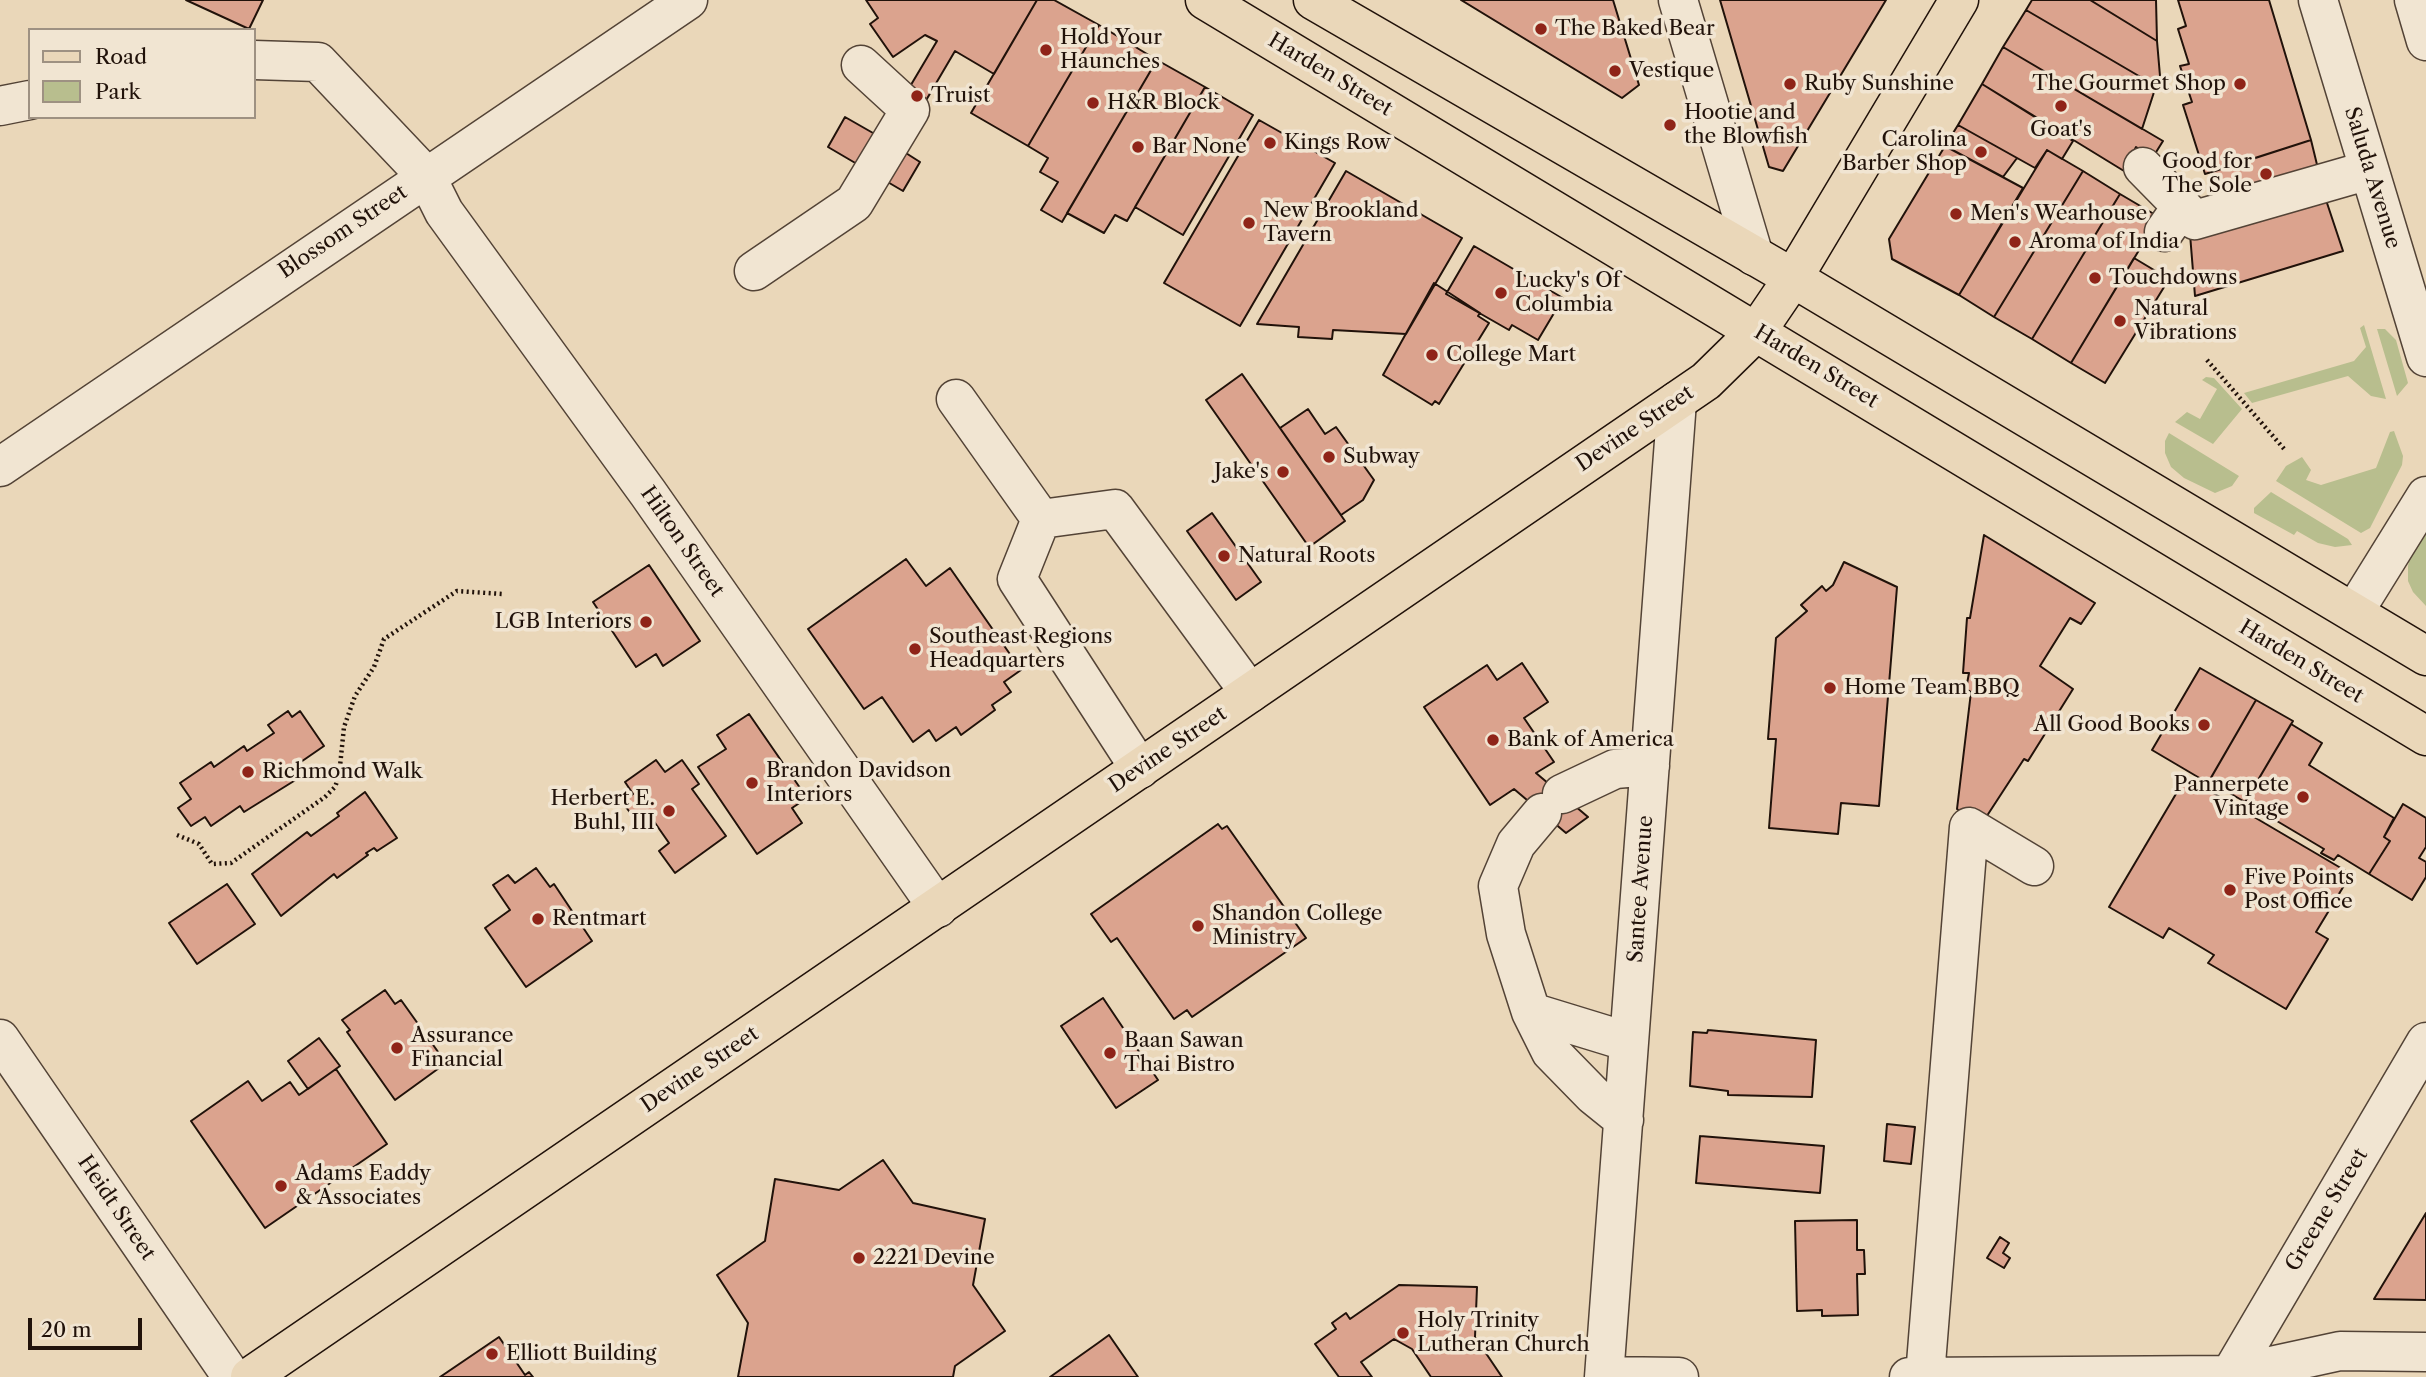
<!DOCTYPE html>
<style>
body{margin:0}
#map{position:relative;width:2426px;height:1377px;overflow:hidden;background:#ead7b9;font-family:"Libre Caslon Text",serif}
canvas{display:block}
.legend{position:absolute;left:28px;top:28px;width:228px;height:91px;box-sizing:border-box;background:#f1e5d2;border:2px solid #9e9182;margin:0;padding:9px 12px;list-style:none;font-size:21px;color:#21120a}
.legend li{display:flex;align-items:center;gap:14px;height:35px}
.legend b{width:35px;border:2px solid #9e9182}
.scale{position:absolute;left:28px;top:1318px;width:114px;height:32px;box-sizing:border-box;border:4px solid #21120a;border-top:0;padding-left:9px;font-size:21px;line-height:24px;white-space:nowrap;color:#21120a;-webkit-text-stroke:5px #f1e5d2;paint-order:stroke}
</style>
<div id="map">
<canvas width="2426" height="1377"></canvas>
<ul class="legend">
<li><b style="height:9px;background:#ead7b9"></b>Road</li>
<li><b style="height:19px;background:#b8be8e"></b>Park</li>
</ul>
<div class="scale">20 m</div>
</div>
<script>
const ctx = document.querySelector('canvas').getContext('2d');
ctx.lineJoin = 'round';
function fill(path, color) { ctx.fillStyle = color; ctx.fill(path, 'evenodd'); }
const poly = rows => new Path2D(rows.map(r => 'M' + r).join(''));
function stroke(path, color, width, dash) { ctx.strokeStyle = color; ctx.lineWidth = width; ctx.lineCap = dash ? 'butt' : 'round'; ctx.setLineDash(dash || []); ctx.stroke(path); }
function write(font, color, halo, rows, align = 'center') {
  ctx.font = font + ' "Libre Caslon Text",serif'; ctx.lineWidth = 7; ctx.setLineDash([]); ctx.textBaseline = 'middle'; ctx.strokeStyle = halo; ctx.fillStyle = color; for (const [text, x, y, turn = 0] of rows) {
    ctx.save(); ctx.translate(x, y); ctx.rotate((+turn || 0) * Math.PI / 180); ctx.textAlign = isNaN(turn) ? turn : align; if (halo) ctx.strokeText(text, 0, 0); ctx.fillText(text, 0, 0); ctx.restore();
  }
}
fill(poly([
 [2364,325,2386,399,2371,396,2348,376,2252,403,2244,393,2354,361,2366,347,2360,328],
 [2377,329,2385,329,2396,340,2408,383,2397,396],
 [2206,377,2214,378,2242,409,2213,444,2175,422,2187,412,2200,419,2217,389,2202,380],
 [2394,431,2403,456,2402,465,2370,528,2361,533,2276,481,2286,466,2302,457,2311,470,2306,480,2321,485,2376,468,2390,432],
 [2169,433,2239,476,2232,486,2215,493,2184,478,2171,467,2165,453,2165,441],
 [2271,492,2348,539,2352,545,2335,547,2318,543,2297,531,2294,535,2254,513,2254,508],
 [2426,529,2426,606,2413,592,2408,581,2408,566,2411,552]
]), '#b8be8e');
const building = poly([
 [186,0,263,0,249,29,186,0],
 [866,0,1037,0,994,74,955,51,898,148,920,162,903,191,828,147,845,117,880,137,937,41,925,35,893,57,870,24,878,18,866,0],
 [1037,0,1054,0,1099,25,1028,146,971,113,1037,0],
 [1461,0,1613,0,1639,85,1622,98,1461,0],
 [1720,0,1886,0,1783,171,1769,167,1720,0],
 [2032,0,2090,0,2157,41,2160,76,2156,86,2026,10,2032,0],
 [2090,0,2156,0,2157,41,2090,0],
 [2178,0,2269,0,2311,140,2205,174,2183,105,2192,102,2180,66,2189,64,2178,29,2186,26,2178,0],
 [2026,10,2156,86,2142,129,2003,47,2026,10],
 [1099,25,1157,60,1062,222,1041,210,1058,182,1040,172,1048,158,1028,146,1099,25],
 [2003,47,2163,141,2153,157,2136,147,2124,171,1982,84,2003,47],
 [1157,60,1205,87,1127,221,1115,215,1104,233,1067,213,1157,60],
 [1982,84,2073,141,2062,159,2047,150,2035,168,1958,125,1982,84],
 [1205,87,1253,115,1183,235,1135,207,1205,87],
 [1259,120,1335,163,1240,326,1164,283,1259,120],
 [1958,125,2017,158,2003,177,1945,146,1958,125],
 [2311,140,2320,177,2223,204,2212,172,2311,140],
 [1945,146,2023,188,1959,295,1892,259,1889,239,1945,146],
 [2047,150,2083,171,1994,317,1959,295,2047,150],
 [1346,171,1462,238,1406,334,1333,330,1332,339,1298,337,1299,327,1257,324,1346,171],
 [2083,171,2120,194,2032,339,1994,317,2083,171],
 [2120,194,2159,217,2071,363,2032,339,2120,194],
 [2324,194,2343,251,2195,296,2190,234,2324,194],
 [1474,246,1563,298,1538,340,1512,325,1509,330,1446,294,1474,246],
 [2134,258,2169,279,2105,383,2071,363,2134,258],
 [1434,283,1480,313,1478,316,1489,323,1439,404,1435,401,1432,405,1383,375,1434,283],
 [1242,374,1345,521,1309,547,1206,400,1242,374],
 [1308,409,1325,434,1336,427,1374,480,1363,500,1341,515,1280,428,1308,409],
 [1212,513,1261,582,1236,600,1187,531,1212,513],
 [1984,535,2095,603,2081,624,2070,618,2040,666,2073,689,2028,761,2024,759,1981,825,1957,809,1971,692,1966,689,1969,673,1963,673,1967,618,1970,618,1984,535],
 [906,559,926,586,950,568,1021,670,1004,682,1011,692,992,705,995,710,961,735,956,727,936,741,929,730,913,742,882,697,864,709,808,629,906,559],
 [1844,562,1897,587,1879,806,1841,803,1838,834,1769,828,1776,739,1768,739,1776,638,1807,611,1801,605,1822,586,1826,591,1833,585,1844,562],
 [649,565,700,641,663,666,656,654,636,667,593,602,649,565],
 [1522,663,1548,702,1524,718,1554,762,1536,773,1588,817,1566,833,1514,789,1490,805,1424,707,1487,665,1497,680,1522,663],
 [2200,668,2256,700,2208,783,2152,750,2200,668],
 [2256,700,2293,721,2245,802,2209,781,2256,700],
 [288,711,292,717,300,711,324,746,295,766,302,776,244,812,240,806,211,826,205,817,191,826,178,808,191,799,180,783,211,762,214,767,244,746,247,751,274,733,268,725,288,711],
 [749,714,807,798,792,808,802,823,757,854,698,767,726,749,717,735,749,714],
 [2291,724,2322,743,2309,765,2394,818,2384,837,2390,841,2369,874,2338,855,2334,860,2321,853,2324,849,2245,802,2291,724],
 [656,760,665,772,682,760,699,784,692,789,726,836,675,873,659,851,669,843,653,820,642,828,622,802,633,794,625,782,656,760],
 [2186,777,2351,874,2316,932,2328,939,2286,1009,2208,963,2214,955,2169,928,2163,938,2109,907,2186,777],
 [365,792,397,838,377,851,374,848,366,853,368,855,337,878,334,874,281,916,252,874,307,832,311,836,339,816,337,813,365,792],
 [2403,804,2426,818,2426,847,2419,858,2426,862,2426,877,2412,900,2369,874,2390,841,2384,837,2403,804],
 [1218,824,1222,829,1227,826,1306,938,1192,1017,1187,1010,1174,1019,1117,938,1111,942,1091,914,1218,824],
 [536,868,550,887,554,884,592,941,526,987,485,928,510,910,493,885,508,875,515,883,536,868],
 [227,884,255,924,197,964,169,923,227,884],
 [385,990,395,1004,401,1000,446,1063,395,1100,347,1032,350,1030,342,1020,385,990],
 [1103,998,1158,1080,1116,1108,1061,1026,1103,998],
 [1708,1030,1816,1040,1812,1097,1728,1095,1728,1091,1690,1086,1693,1032,1707,1033,1708,1030],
 [319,1038,340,1066,308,1089,288,1061,319,1038],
 [336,1069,387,1144,265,1228,191,1121,248,1081,262,1101,290,1082,299,1095,336,1069],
 [1887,1124,1915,1127,1911,1164,1884,1161,1887,1124],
 [1700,1136,1824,1146,1820,1193,1696,1183,1700,1136],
 [883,1160,913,1203,985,1219,973,1285,1005,1331,955,1366,953,1377,738,1377,748,1323,717,1275,765,1241,775,1179,839,1190,883,1160],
 [2426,1213,2426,1300,2374,1299,2426,1213],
 [1857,1220,1857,1250,1864,1250,1865,1274,1857,1274,1858,1315,1822,1316,1822,1310,1797,1311,1795,1221,1857,1220],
 [2000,1237,2009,1243,2003,1253,2010,1258,2004,1268,1987,1258,2000,1237],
 [1399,1285,1477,1287,1475,1337,1502,1377,1431,1377,1412,1349,1394,1339,1361,1362,1372,1377,1339,1377,1315,1344,1336,1329,1332,1323,1346,1313,1350,1319,1399,1285],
 [1109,1335,1138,1377,1050,1377,1098,1343,1109,1335],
 [499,1337,525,1375,529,1372,533,1377,440,1377,499,1337]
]);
fill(building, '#dba38e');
stroke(building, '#21120a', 2);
const minor = poly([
 [1678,0,1754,256],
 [2318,0,2426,357],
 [2414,0,2426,41],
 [254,60,318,62,426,176,444,212,648,493,938,908],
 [0,106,30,100],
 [2143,167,2195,220,2369,170],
 [2164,232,2182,206],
 [754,271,854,203,910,110,861,65],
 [956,399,1041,519],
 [0,467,688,0],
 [1041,519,1115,509,1250,693],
 [1041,519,1017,579,1140,769],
 [2354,612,2426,496],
 [1562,794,1615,769,1650,766],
 [1542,813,1516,844,1498,886,1506,934,1531,1012,1551,1052,1593,1095,1624,1120],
 [1531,1012,1629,1042],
 [0,1039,232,1377],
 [1605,1376,1679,1377],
 [1925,1376,1969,827,2034,866],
 [1604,1377,1677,401],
 [1909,1377,2229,1375,2340,1351,2426,1352],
 [2229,1377,2426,1042]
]);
const major = poly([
 [1205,0,2426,736],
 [1313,0,1793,278,2426,656],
 [250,1377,1706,381,1757,331,1793,278,1959,0]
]);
stroke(minor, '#534336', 41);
stroke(major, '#21120a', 41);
stroke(poly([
 [2207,360,2285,450],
 [177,835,199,844,212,864,231,863,325,797,335,787,339,776,344,727,355,696,374,667,384,639,457,591,502,594]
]), '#21120a', 4.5, [2, 3.5]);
stroke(minor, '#f1e5d2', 38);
stroke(major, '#ead7b9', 38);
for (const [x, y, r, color] of [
 [1541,29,7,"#8f2418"],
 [1046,50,7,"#8f2418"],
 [1615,71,7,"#8f2418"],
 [1790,84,7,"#8f2418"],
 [2240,84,7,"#8f2418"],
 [917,96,7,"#8f2418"],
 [1093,103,7,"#8f2418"],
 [2061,106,7,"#8f2418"],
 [1670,125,7,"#8f2418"],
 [1270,143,7,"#8f2418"],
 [1138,147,7,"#8f2418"],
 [1981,152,7,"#8f2418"],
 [2266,174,7,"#8f2418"],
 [1956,214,7,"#8f2418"],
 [1249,223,7,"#8f2418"],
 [2015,242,7,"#8f2418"],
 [2095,278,7,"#8f2418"],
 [1501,293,7,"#8f2418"],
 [2120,321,7,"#8f2418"],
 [1432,355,7,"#8f2418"],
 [1329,457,7,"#8f2418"],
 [1283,472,7,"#8f2418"],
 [1224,556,7,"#8f2418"],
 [646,622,7,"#8f2418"],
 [915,649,7,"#8f2418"],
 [1830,688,7,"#8f2418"],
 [2204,725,7,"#8f2418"],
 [1493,740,7,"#8f2418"],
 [248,772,7,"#8f2418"],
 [752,783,7,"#8f2418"],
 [2303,797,7,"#8f2418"],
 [669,811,7,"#8f2418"],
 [2230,890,7,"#8f2418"],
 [538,919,7,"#8f2418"],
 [1198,926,7,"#8f2418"],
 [397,1048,7,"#8f2418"],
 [1110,1053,7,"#8f2418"],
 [281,1186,7,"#8f2418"],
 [859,1258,7,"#8f2418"],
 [1403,1333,7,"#8f2418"],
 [492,1354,7,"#8f2418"]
]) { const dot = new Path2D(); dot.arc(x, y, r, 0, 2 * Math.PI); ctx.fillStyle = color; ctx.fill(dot); stroke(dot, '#f1e5d2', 2.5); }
write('21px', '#21120a', '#f1e5d2', [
 ["The Baked Bear",1555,29],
 ["Hold Your",1060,38],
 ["Haunches",1060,62],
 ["Vestique",1629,71],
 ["Ruby Sunshine",1804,84],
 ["The Gourmet Shop",2226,84,"right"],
 ["Truist",931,96],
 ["H&R Block",1107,103],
 ["Hootie and",1684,113],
 ["the Blowfish",1684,137],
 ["Goat's",2061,130,"center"],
 ["Carolina",1967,140,"right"],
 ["Barber Shop",1967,164,"right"],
 ["Kings Row",1284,143],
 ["Bar None",1152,147],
 ["Good for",2252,162,"right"],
 ["The Sole",2252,186,"right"],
 ["New Brookland",1263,211],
 ["Tavern",1263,235],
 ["Men's Wearhouse",1970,214],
 ["Aroma of India",2029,242],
 ["Touchdowns",2109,278],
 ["Lucky's Of",1515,281],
 ["Columbia",1515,305],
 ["Natural",2134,309],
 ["Vibrations",2134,333],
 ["College Mart",1446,355],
 ["Subway",1343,457],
 ["Jake's",1269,472,"right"],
 ["Natural Roots",1238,556],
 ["LGB Interiors",632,622,"right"],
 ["Southeast Regions",929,637],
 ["Headquarters",929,661],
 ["Home Team BBQ",1844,688],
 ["All Good Books",2190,725,"right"],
 ["Bank of America",1507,740],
 ["Brandon Davidson",766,771],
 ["Interiors",766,795],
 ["Richmond Walk",262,772],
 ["Pannerpete",2289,785,"right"],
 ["Vintage",2289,809,"right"],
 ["Herbert E.",655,799,"right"],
 ["Buhl, III",655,823,"right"],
 ["Five Points",2244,878],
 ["Post Office",2244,902],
 ["Shandon College",1212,914],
 ["Ministry",1212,938],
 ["Rentmart",552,919],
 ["Assurance",411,1036],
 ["Financial",411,1060],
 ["Baan Sawan",1124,1041],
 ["Thai Bistro",1124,1065],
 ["Adams Eaddy",295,1174],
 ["& Associates",295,1198],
 ["2221 Devine",873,1258],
 ["Holy Trinity",1417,1321],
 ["Lutheran Church",1417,1345],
 ["Elliott Building",506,1354]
], 'left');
write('21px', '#21120a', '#f1e5d2', [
 ["Harden Street",1330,75,31],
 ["Saluda Avenue",2372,178,73],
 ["Blossom Street",343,232,-34],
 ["Harden Street",1816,367,31],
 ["Devine Street",1635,429,-34],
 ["Hilton Street",682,542,55],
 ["Harden Street",2301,662,31],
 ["Devine Street",1168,750,-34],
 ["Santee Avenue",1641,889,-86],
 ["Devine Street",700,1070,-34],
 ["Heidt Street",116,1208,56],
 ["Greene Street",2327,1210,-59]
]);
</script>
